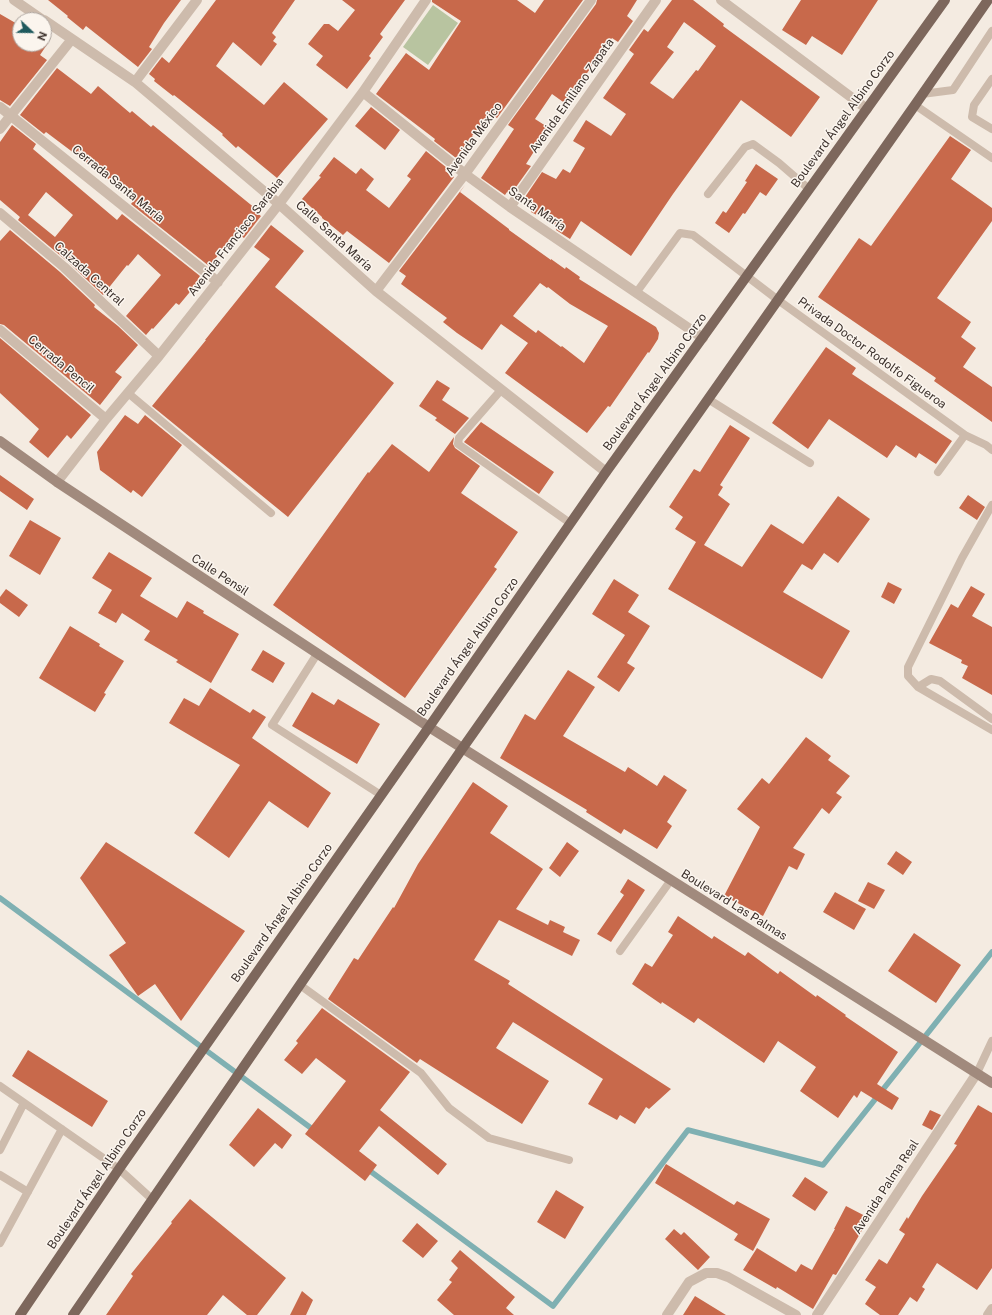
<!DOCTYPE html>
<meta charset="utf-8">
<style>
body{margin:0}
#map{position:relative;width:992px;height:1315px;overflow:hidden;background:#f4ebe1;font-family:"Public Sans",sans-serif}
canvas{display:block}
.north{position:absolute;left:12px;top:12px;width:40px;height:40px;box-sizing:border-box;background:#fbf5ee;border:1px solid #aea6a0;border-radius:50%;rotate:112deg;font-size:11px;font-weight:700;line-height:16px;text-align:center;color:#3b302b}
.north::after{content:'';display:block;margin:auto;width:14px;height:18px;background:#1f5a5e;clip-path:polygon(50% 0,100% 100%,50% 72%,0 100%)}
</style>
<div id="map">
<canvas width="992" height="1315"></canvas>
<div class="north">N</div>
</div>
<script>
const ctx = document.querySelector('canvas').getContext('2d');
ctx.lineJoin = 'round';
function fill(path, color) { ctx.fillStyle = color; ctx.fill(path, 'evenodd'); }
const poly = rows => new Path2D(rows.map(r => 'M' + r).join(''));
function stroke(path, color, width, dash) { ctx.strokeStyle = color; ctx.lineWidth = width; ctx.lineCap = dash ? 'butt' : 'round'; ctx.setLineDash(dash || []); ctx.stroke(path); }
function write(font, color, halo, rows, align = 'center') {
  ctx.font = font + ' "Public Sans",sans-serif'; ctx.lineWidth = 3; ctx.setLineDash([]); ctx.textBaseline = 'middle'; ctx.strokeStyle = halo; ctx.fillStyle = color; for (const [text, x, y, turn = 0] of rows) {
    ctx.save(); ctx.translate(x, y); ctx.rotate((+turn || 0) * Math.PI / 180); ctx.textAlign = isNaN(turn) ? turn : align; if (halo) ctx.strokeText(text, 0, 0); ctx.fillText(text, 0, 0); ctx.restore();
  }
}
fill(poly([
 [433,5,458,23,428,65,403,47]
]), '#b8c4a0');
stroke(poly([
 [0,898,315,1131],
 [366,1168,553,1306,688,1130,823,1165,992,952]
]), '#7fb0b2', 5.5);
fill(poly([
 [48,0,181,0,164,23,149,47,152,49,138,67,86,26,83,30,67,17,68,16],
 [216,0,295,0,272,33,276,37,273,41,277,44,261,66,233,42,216,66,264,105,284,82,328,119,277,178,238,146,236,148,222,135,223,134,174,95,173,96,154,81,155,79,149,74,162,57,169,63],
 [342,0,405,0,380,34,383,37,369,56,371,58,347,89,316,65,323,56,308,44,324,24,329,24,338,31,355,10],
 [432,0,517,0,535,13,544,0,583,0,497,118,490,114,472,136,473,137,456,158,434,141,435,139,376,94,406,53,429,70,461,21,432,2],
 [597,0,637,0,627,16,633,21,618,42,612,38,596,60,566,104,552,94,535,119,549,128,526,164,531,166,511,194,507,192,505,195,481,178,514,129,508,125,596,4],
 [672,0,693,0,724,24,723,26,820,97,791,137,741,100,673,194,631,256,581,221,570,239,556,230,558,226,531,212,534,206,523,200,542,172,556,179,563,169,570,173,585,148,573,141,586,120,611,136,626,114,603,98,634,54,629,50,644,29,648,32],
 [684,22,716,46,698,71,696,70,673,99,650,83,674,52,667,47],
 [801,0,878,0,842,55,812,36,806,45,782,30],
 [0,14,19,25,20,24,20,44,44,44,44,41,48,43,40,55,47,60,10,106,0,100],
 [57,68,91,94,98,86,130,113,132,111,151,127,153,125,191,156,256,209,254,211,261,216,244,238,237,233,209,266,131,204,135,199,46,132,44,134,20,115],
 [371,107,400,130,385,150,355,126],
 [12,125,36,144,33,149,117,220,122,214,200,276,198,279,199,281,179,305,176,303,153,329,152,328,146,335,126,316,161,275,138,254,128,266,127,265,103,295,68,262,18,220,20,217,0,200,0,142],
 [46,192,73,215,55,237,28,215],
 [950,136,971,150,951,179,992,208,992,221,937,298,971,322,961,337,976,348,963,367,992,387,992,422,934,381,936,378,818,297,859,238,871,246],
 [426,151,447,168,445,171,454,177,389,263,347,231,343,235,322,218,322,217,302,199,321,177,319,176,334,157,356,174,361,168,374,179,366,190,389,208,411,179,407,176],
 [756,164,778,179,766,196,760,192,745,214,743,213,729,233,715,223,723,211,726,213,747,182,745,181],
 [465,185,460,192,509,229,509,230,551,260,551,259,565,269,566,267,580,277,579,279,656,327,659,333,658,339,649,353,648,352,610,407,608,406,587,433,505,373,528,343,501,324,482,350,457,333,443,322,447,318,401,284,406,276,399,271],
 [540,283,547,288,548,287,570,304,608,326,584,363,562,346,561,347,538,330,536,333,513,316],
 [271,225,304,251,275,287,394,383,288,517,152,406,206,340,205,340,270,259,254,247],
 [10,230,60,272,95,305,94,307,118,326,138,345,115,372,122,377,100,405,4,325,0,324,0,241],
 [0,338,91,415,71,439,67,435,48,458,29,442,39,429,0,393],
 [826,347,856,368,852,374,952,441,936,464,919,453,916,458,896,445,887,458,829,419,808,449,772,423],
 [437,380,450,388,442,400,469,418,455,434,435,420,437,418,419,406],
 [125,415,138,424,145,415,182,445,142,497,133,490,131,493,100,470,97,452],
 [481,422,554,472,539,494,464,442],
 [730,425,750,438,720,485,723,487,718,495,730,504,704,545,742,567,771,524,803,544,838,496,870,519,838,563,824,553,812,570,802,564,783,592,850,631,822,679,668,589,696,542,675,529,683,517,669,507,694,469,700,472],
 [454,437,453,444,455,448,480,466,461,493,518,532,494,567,497,569,405,698,273,605,368,472,369,473,392,444,429,472],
 [0,475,34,499,27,510,0,491],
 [968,495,985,507,977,520,959,508],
 [30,520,61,538,40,575,9,556],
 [109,552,152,578,140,596,177,618,187,601,204,611,203,613,239,634,211,683,176,662,178,660,144,640,150,631,122,613,116,623,98,613,112,590,92,578],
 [614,579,639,595,628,612,650,626,627,663,635,668,619,692,597,677,625,635,592,614],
 [888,582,902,589,894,604,881,597],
 [971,586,985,594,972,616,992,627,992,695,962,678,968,666,961,663,962,660,929,643,951,604,958,608],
 [6,589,28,605,19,617,0,603,0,597],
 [70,626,100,644,99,646,124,661,104,693,106,694,95,712,39,678],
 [263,650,285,663,273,683,251,670],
 [568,670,595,687,563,736,625,772,628,767,657,786,664,775,687,790,667,822,672,826,657,849,624,829,621,834,586,812,587,810,500,758,525,714,535,720],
 [210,688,250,713,253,709,266,717,252,738,331,793,308,828,269,801,229,858,194,833,240,765,169,723,184,698,199,706],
 [312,692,334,705,338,699,380,724,357,764,292,726],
 [806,737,831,756,828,760,850,776,836,793,842,797,829,814,822,808,793,848,805,854,797,870,789,866,763,916,724,896,760,827,737,809,762,778,769,784],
 [473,782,508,806,490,833,543,869,516,909,548,925,550,920,565,927,563,932,580,940,572,956,499,920,474,960,510,981,508,984,671,1089,649,1109,646,1107,635,1124,620,1115,617,1120,588,1104,603,1079,513,1022,496,1048,549,1081,522,1124,420,1059,417,1063,328,999,354,958,358,960,393,907,394,908,418,864],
 [106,842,245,931,181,1021,155,984,138,996,109,955,126,943,80,878],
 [567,842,579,851,560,877,549,868],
 [896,851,912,862,903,875,887,864],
 [628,879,645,890,611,942,597,934,624,895,620,892],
 [868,882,885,890,874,909,858,901],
 [835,892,866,909,854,930,823,912],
 [678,916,712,939,714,936,745,956,748,952,778,974,780,971,816,997,817,995,846,1015,845,1016,898,1052,877,1084,899,1098,892,1110,861,1091,857,1098,854,1095,838,1118,800,1091,816,1067,778,1041,764,1063,698,1018,694,1023,662,1002,661,1004,632,984,645,963,652,967,673,935,668,932],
 [914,933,961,965,936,1003,888,971],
 [322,1008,410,1072,380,1110,447,1164,438,1175,379,1126,359,1151,377,1165,365,1181,305,1134,346,1081,316,1058,302,1074,284,1060,298,1043,296,1041],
 [28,1050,108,1101,92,1127,12,1076],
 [978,1105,992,1113,992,1268,977,1290,937,1263,922,1287,925,1289,917,1302,910,1297,898,1315,880,1315,865,1304,876,1287,865,1280,879,1259,887,1264,905,1234,899,1230,907,1217,908,1219,922,1196,957,1145,954,1144],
 [258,1108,292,1135,282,1149,275,1143,254,1167,229,1145],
 [930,1110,941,1115,932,1130,922,1125],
 [666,1164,734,1205,737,1201,770,1219,753,1251,734,1240,738,1234,655,1183],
 [805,1177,828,1192,815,1211,792,1196],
 [556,1190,584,1207,565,1239,537,1222],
 [190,1199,286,1278,257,1315,247,1315,223,1295,207,1315,106,1315,133,1276,131,1274,172,1223,171,1222],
 [846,1206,869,1218,842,1265,836,1275,833,1274,813,1309,777,1287,776,1289,743,1270,757,1248,796,1272,801,1264,812,1270,835,1229,834,1229],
 [417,1223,438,1241,423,1258,402,1241],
 [674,1229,681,1235,684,1232,710,1257,698,1270,665,1239],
 [460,1250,515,1297,506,1308,514,1315,454,1315,437,1300,452,1282,449,1280,458,1268,451,1261],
 [302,1291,313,1300,306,1315,290,1315],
 [695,1296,726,1315,683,1315]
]), '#c8694b');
stroke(poly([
 [992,79,974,105,972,117,992,129],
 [922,94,953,90,992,31],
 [915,105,992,158],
 [708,194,745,147,753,144,779,163,809,189],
 [636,293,680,233,693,235,778,300,965,435,986,445,992,450],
 [501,390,459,438,458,444,570,523],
 [128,393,271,513],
 [708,399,810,463],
 [938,472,965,435],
 [992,505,962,558,908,667,908,676,918,687,992,730],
 [317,654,272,725,381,795],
 [918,687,931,679,940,681,992,719],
 [620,951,671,880],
 [300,985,421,1073,449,1108,489,1138,569,1160],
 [977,1073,992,1041],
 [0,1086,119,1169,153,1200],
 [0,1150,24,1103],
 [0,1175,28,1192],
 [0,1243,62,1129]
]), '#cdbbac', 8);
stroke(poly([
 [14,0,43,20],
 [721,0,867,109],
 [44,20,135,82,279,204,376,291,606,472],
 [135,82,197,0],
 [363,92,465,174,510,207,703,338],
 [0,107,218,282],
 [0,129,72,39],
 [510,207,656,0],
 [0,213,64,267,159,356],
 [376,291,465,174,591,0],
 [0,330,106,419],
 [57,482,106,419,159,356,279,204,363,92,426,0],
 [667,1315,689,1282,706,1273,717,1273,728,1277,796,1315],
 [817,1315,977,1073],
 [988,1315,992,1309]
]), '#cdbbac', 10);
stroke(poly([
 [0,441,57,482,429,727,992,1083]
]), '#a18a7d', 10);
stroke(poly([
 [20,1315,119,1169,429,727,606,472,945,0],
 [73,1315,462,749,915,105,988,0]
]), '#7d675c', 10);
write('12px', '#3b302b', '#fbf5ee', [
 ["Avenida Emiliano Zapata",572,96,-55],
 ["Boulevard Ángel Albino Corzo",843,119,-54],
 ["Avenida México",474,139,-54],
 ["Cerrada Santa María",118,184,39],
 ["Santa María",537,209,35],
 ["Calle Santa María",334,236,42],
 ["Avenida Francisco Sarabia",236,237,-52],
 ["Calzada Central",89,274,42],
 ["Privada Doctor Rodolfo Figueroa",872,353,36],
 ["Cerrada Pencil",61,364,40],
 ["Boulevard Ángel Albino Corzo",655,382,-54],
 ["Calle Pensil",220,575,33],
 ["Boulevard Ángel Albino Corzo",468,647,-55],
 ["Boulevard Las Palmas",734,905,32],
 ["Boulevard Ángel Albino Corzo",282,913,-55],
 ["Boulevard Ángel Albino Corzo",97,1179,-56],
 ["Avenida Palma Real",886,1187,-57]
]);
</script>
